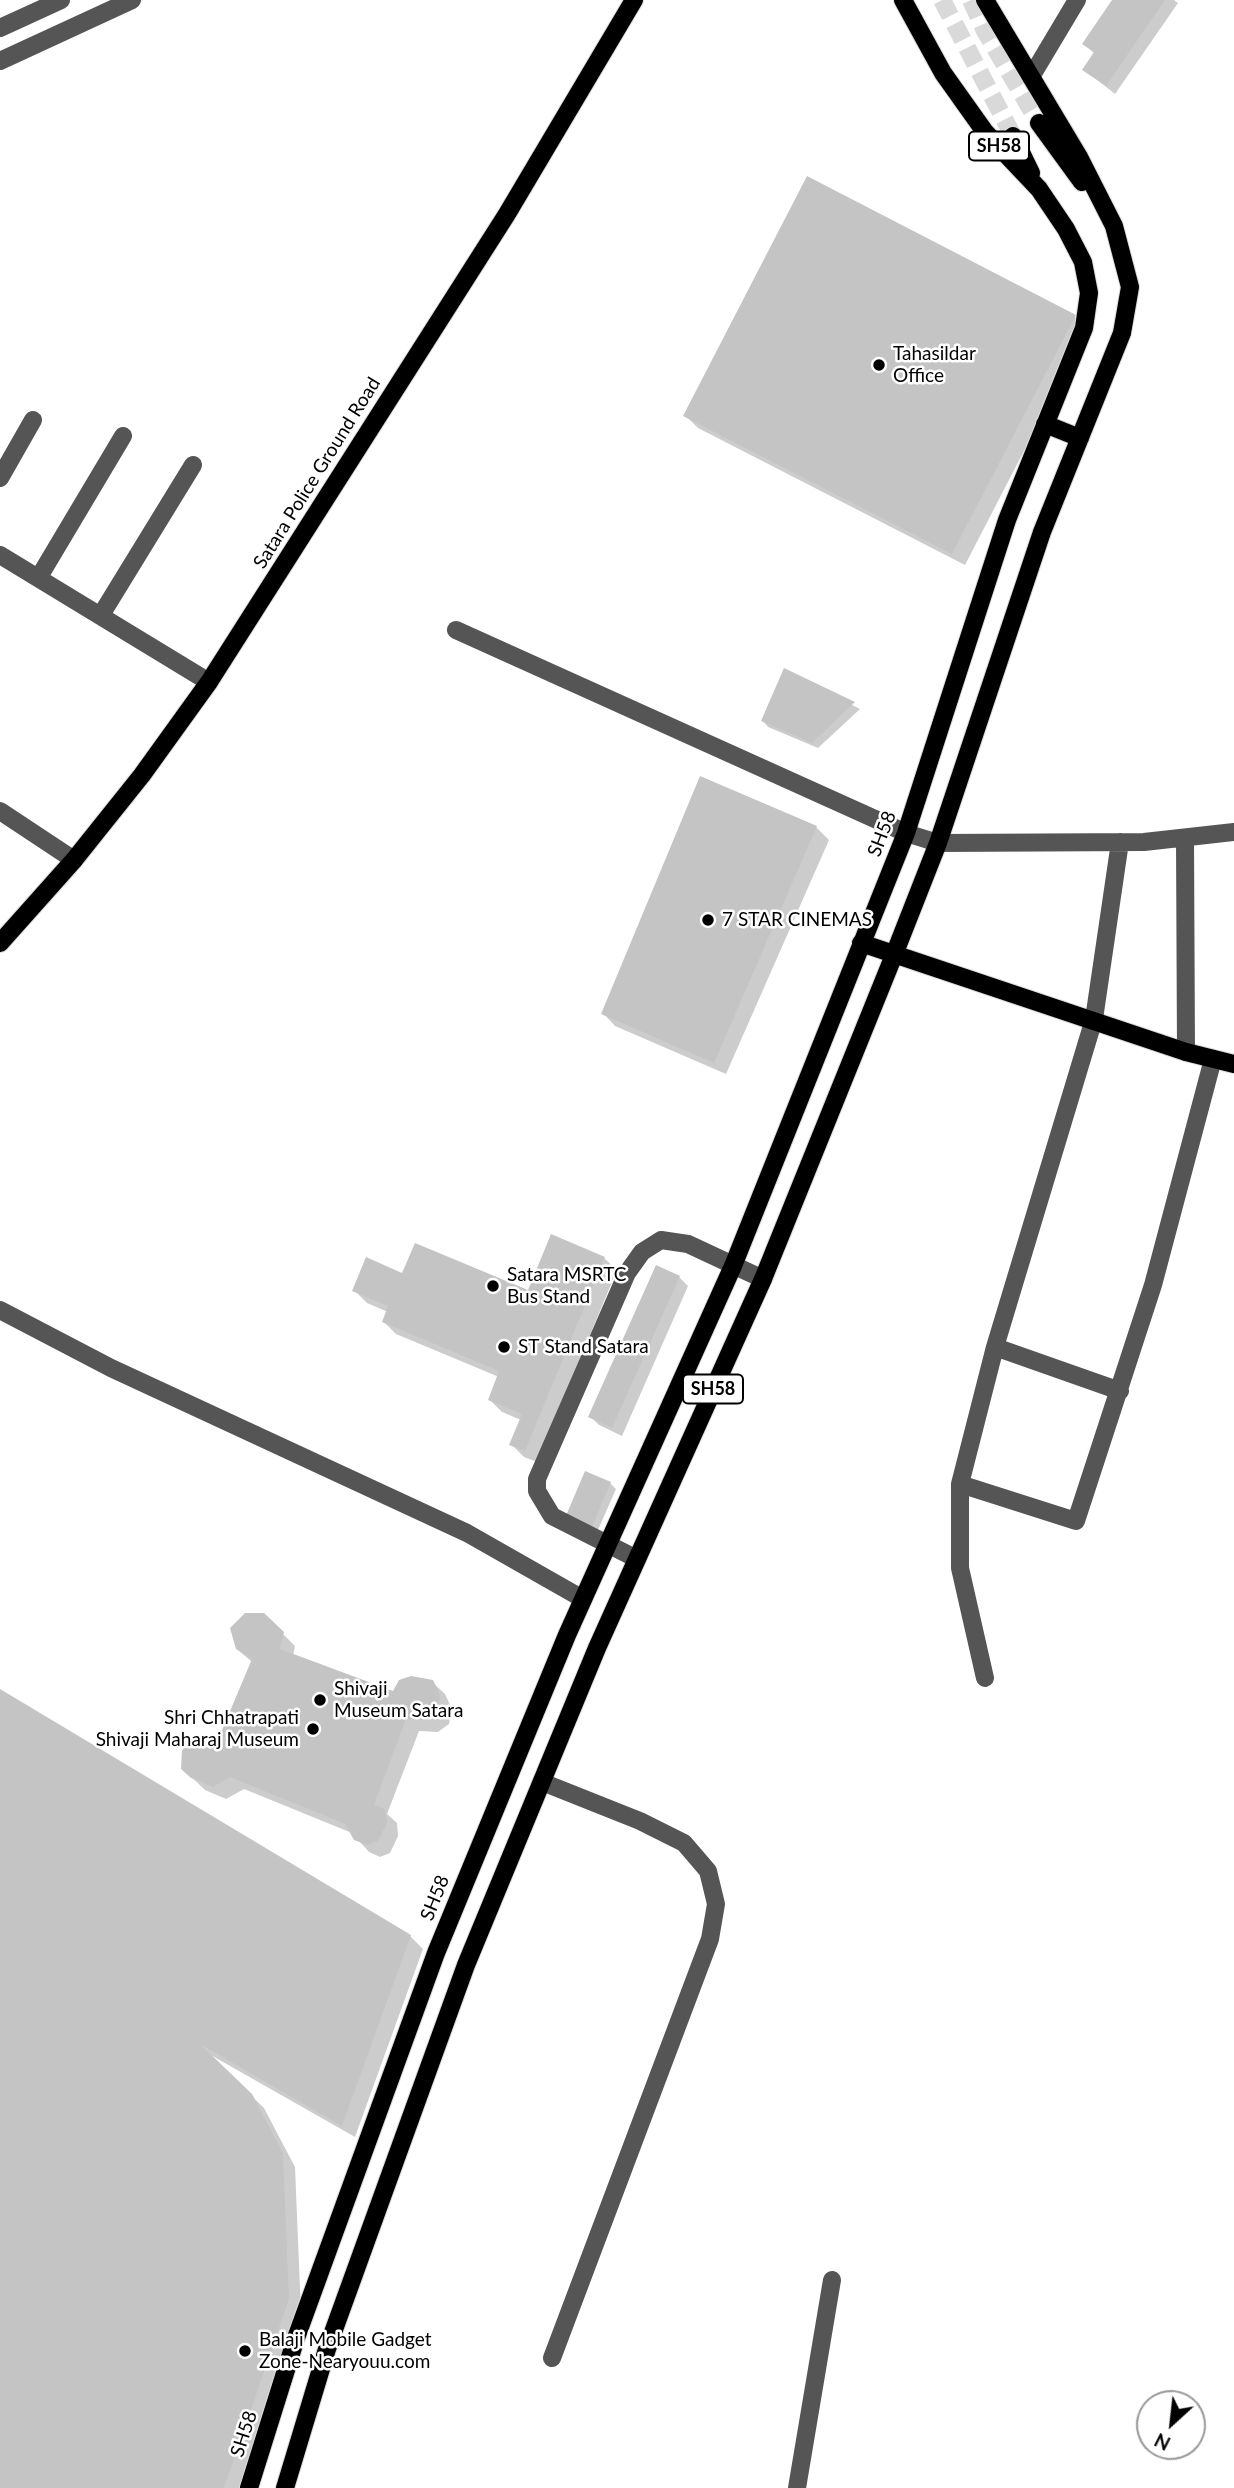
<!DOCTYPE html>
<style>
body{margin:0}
#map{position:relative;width:1234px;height:2488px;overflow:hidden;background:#fff;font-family:Lato,sans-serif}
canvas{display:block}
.north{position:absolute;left:1136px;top:2390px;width:70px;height:70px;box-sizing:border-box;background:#fff;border:2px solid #999;border-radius:50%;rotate:207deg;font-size:19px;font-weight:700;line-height:28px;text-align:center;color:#000}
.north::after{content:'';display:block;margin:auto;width:24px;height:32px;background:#000;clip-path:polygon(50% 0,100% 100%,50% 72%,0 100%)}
</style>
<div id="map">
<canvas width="1234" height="2488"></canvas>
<div class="north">N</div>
</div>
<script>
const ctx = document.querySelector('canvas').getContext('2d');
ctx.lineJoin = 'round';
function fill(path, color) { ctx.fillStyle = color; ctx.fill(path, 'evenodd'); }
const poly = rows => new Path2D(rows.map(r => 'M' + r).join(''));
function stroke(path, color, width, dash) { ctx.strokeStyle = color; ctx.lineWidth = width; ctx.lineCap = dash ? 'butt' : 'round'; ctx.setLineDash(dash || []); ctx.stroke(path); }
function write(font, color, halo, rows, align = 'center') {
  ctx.font = font + ' Lato,sans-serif'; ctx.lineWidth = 5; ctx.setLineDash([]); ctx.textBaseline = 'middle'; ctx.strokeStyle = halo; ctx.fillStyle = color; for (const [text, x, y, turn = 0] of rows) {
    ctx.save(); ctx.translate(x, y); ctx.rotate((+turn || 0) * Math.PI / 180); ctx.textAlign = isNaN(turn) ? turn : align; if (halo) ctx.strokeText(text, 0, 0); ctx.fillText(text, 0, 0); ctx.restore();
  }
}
fill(poly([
 [1115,0,1174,0,1178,3,1115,94,1085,70,1095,54,1084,44],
 [1074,316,1087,329,965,565,698,428,686,416],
 [785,670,860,709,818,748,768,727,763,721],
 [701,778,816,827,829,840,726,1074,615,1026,603,1013],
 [604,1258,617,1270,537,1462,524,1457,511,1444,521,1420,502,1412,490,1400,499,1377,396,1334,384,1322,388,1312,367,1303,354,1290,403,1275,528,1292],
 [679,1277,688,1286,622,1436,599,1425,590,1416],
 [610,1483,616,1489,598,1530,571,1519],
 [264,1615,295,1646,293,1656,394,1693,432,1682,445,1694,452,1709,449,1724,438,1732,419,1731,387,1814,397,1823,398,1836,390,1853,380,1857,369,1852,352,1833,244,1789,226,1799,205,1790,182,1768,218,1744,253,1663,237,1649],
 [0,1691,410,1936,423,1949,355,2137,209,2054,264,2108,295,2167,301,2312,240,2488,0,2488]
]), '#0003');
fill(poly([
 [1112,0,1165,0,1106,86,1082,70,1094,52,1082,44],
 [807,176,1076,315,952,554,683,416],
 [784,668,855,702,812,743,761,721],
 [700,776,817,826,714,1063,601,1014],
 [551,1234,605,1257,525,1451,509,1445,522,1414,488,1400,499,1371,382,1322,388,1306,352,1291,366,1257,402,1273,415,1243,528,1290],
 [656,1265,680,1276,612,1428,588,1417],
 [585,1471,611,1482,591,1529,565,1518],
 [245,1613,264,1613,284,1632,280,1649,393,1691,399,1680,411,1676,433,1680,440,1695,438,1712,425,1720,406,1719,374,1805,385,1809,387,1823,378,1841,367,1845,354,1840,345,1824,230,1777,213,1787,191,1778,181,1769,182,1751,189,1737,217,1742,252,1659,236,1649,230,1628],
 [0,1689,411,1935,342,2126,200,2044,252,2094,283,2153,289,2299,224,2488,0,2488]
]), '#c4c4c4');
stroke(poly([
 [942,0,1013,136],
 [971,0,985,31,1039,123]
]), '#d9d9d9', 18, [18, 9]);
const major = poly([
 [1039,123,1082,182],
 [1013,136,1031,173],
 [1045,424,1080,438],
 [0,943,74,860,142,775,209,682,507,214,634,0],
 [861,943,1186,1052,1234,1064],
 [249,2488,296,2338,436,1953,567,1635,733,1266,906,833,1007,520,1084,328,1089,293,1083,262,1066,229,1039,189,985,132,943,73,903,0],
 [285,2488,327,2349,466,1965,597,1648,763,1279,894,955,938,843,1042,532,1122,333,1130,287,1114,226,1079,157,985,0]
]);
stroke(major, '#dbdbdb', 20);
stroke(poly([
 [0,28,61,0],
 [0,61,132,0],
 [1031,77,1077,0],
 [0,478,33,420],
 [0,555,209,682],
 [39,577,123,436],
 [101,615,193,465],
 [456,630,906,833,938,843,1144,842,1234,832],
 [0,811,74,860],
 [1185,839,1186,1052],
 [0,1310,111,1368,467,1533,583,1599],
 [995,1347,1120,1391],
 [960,1484,1076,1521,1153,1285,1213,1059],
 [637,1559,552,1516,537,1491,537,1479,627,1273,642,1252,661,1240,688,1244,763,1279],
 [985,1678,960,1568,960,1484,995,1347,1094,1019,1120,842],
 [542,1782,640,1821,684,1843,708,1871,716,1904,710,1939,552,2358],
 [797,2488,832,2280]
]), '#555', 18);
stroke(major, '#000', 18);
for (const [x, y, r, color] of [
 [879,365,7,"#000"],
 [708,920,7,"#000"],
 [493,1286,7,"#000"],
 [504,1347,7,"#000"],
 [320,1700,7,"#000"],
 [313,1729,7,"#000"],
 [245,2351,7,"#000"]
]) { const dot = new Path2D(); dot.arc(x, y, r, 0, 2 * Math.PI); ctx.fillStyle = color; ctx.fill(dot); stroke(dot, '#fff', 2.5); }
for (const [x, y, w] of [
 [999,146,60],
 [713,1389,60]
]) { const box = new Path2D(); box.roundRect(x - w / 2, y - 14.5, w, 29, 5); ctx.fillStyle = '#fff'; ctx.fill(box); stroke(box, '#000', 2); }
write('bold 18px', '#000', null, [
 ["SH58",999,146],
 ["SH58",713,1389]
]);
write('19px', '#000', '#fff', [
 ["Tahasildar",893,354],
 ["Office",893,376],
 ["7 STAR CINEMAS",722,920],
 ["Satara MSRTC",507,1275],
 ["Bus Stand",507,1297],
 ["ST Stand Satara",518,1347],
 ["Shivaji",334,1689],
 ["Museum Satara",334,1711],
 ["Shri Chhatrapati",299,1718,"right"],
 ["Shivaji Maharaj Museum",299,1740,"right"],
 ["Balaji Mobile Gadget",259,2340],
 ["Zone-Nearyouu.com",259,2362]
], 'left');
write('19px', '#000', '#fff', [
 ["Satara Police Ground Road",317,473,-58],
 ["SH58",882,834,-69],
 ["SH58",435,1898,-68],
 ["SH58",244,2434,-72]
]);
</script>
